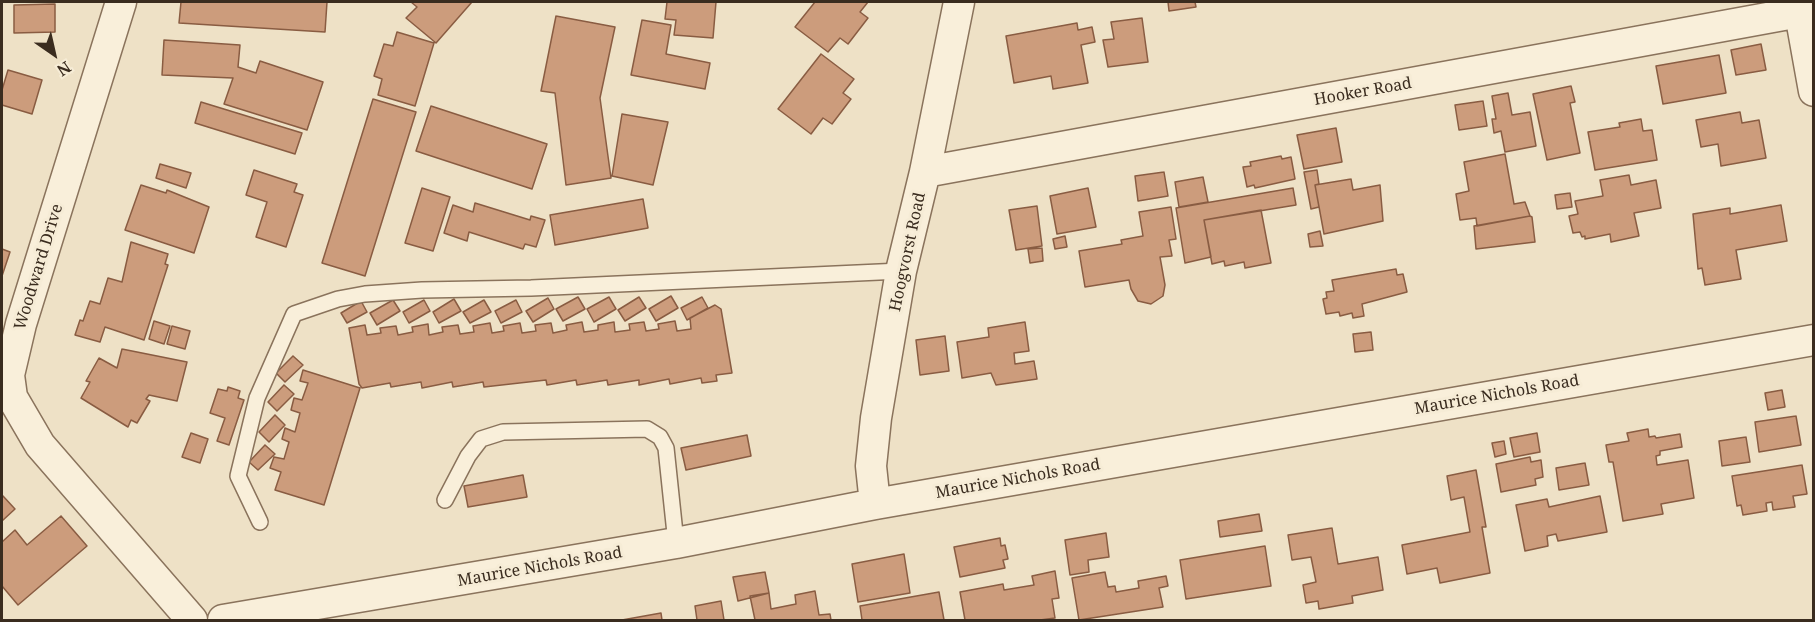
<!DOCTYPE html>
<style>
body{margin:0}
#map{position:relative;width:1815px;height:622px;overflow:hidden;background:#eee1c6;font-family:"Noto Serif",serif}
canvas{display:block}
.frame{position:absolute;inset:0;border:3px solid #3a2c1f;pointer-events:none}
.north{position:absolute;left:24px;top:24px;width:60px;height:60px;-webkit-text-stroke:4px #f6ecd6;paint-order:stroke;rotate:146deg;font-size:16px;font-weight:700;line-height:24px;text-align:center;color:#3a2c1f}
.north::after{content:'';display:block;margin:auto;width:21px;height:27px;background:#3a2c1f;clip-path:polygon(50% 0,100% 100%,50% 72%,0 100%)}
</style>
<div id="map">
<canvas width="1815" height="622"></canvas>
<div class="frame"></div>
<div class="north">N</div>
</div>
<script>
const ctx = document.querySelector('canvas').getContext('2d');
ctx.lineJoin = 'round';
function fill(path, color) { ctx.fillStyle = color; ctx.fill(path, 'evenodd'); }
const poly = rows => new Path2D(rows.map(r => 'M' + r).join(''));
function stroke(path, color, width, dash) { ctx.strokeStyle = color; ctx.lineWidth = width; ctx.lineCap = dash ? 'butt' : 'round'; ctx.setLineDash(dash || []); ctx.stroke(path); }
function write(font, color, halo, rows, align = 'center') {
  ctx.font = font + ' "Noto Serif",serif'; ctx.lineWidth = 6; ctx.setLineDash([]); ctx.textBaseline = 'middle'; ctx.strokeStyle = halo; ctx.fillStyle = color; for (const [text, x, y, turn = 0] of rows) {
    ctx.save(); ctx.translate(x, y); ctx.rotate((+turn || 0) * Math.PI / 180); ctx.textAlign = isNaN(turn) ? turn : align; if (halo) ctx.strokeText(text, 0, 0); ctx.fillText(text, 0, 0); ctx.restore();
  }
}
const building = poly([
 [181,2,327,2,325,32,179,23,181,2],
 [411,2,472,2,436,43,406,18,417,7,411,2],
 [667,2,716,2,713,38,674,35,676,20,665,19,667,2],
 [815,2,868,2,860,12,868,18,848,44,840,38,828,52,795,27,815,2],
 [1168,2,1195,2,1196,7,1169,11,1168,2],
 [55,4,55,32,14,33,14,5,55,4],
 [556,16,615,27,600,98,611,178,566,185,555,93,541,91,556,16],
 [1142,18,1148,62,1108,67,1103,40,1114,39,1111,22,1142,18],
 [642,20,671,25,666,54,710,63,705,89,631,75,642,20],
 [1077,23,1078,30,1092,27,1095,42,1081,45,1088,83,1053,89,1051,76,1014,83,1006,36,1077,23],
 [397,32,434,43,415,106,378,95,382,79,374,76,384,44,393,46,397,32],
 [164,40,240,45,238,67,256,73,260,61,323,82,307,130,224,104,233,78,162,75,164,40],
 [1761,44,1766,70,1736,75,1731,50,1761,44],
 [821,54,854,79,843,93,851,99,832,124,823,118,811,134,778,109,821,54],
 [1719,55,1726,93,1663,104,1656,66,1719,55],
 [8,70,42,80,32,114,2,105,2,90,8,70],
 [1571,86,1575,102,1570,103,1580,153,1547,160,1533,94,1571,86],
 [1508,93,1512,115,1530,112,1536,146,1505,152,1501,131,1494,133,1492,119,1496,119,1492,96,1508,93],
 [373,99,416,112,365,276,322,263,373,99],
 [1483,101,1487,126,1459,130,1455,105,1483,101],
 [201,102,302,133,295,154,195,123,201,102],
 [431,106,547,144,532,189,416,151,431,106],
 [1740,112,1742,123,1759,120,1766,158,1721,166,1718,144,1701,147,1696,120,1740,112],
 [622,114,668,122,653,185,612,176,622,114],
 [1641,119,1643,131,1652,130,1657,160,1595,170,1588,132,1620,127,1619,123,1641,119],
 [1336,128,1342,162,1304,169,1297,135,1336,128],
 [1505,154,1514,204,1525,202,1530,216,1477,226,1476,218,1460,220,1456,194,1469,191,1464,162,1505,154],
 [1281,156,1282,159,1291,157,1295,179,1255,188,1254,185,1247,187,1243,167,1251,166,1250,162,1281,156],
 [160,164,191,173,186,188,156,178,160,164],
 [254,170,297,184,294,192,303,195,286,247,256,237,267,202,246,195,254,170],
 [1317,170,1319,184,1315,185,1319,207,1311,209,1304,172,1317,170],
 [1164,172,1168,196,1138,201,1135,176,1164,172],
 [1629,175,1631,185,1656,180,1661,208,1634,213,1639,236,1611,242,1610,234,1585,239,1585,236,1582,237,1580,232,1573,233,1569,216,1578,214,1575,201,1603,196,1600,180,1629,175],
 [1203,177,1208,202,1179,207,1175,182,1203,177],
 [1351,179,1353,190,1380,185,1383,221,1324,234,1315,185,1351,179],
 [141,185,166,193,167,190,209,207,194,253,125,230,141,185],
 [422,188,450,197,433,251,405,243,422,188],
 [1088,188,1096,227,1057,234,1050,196,1088,188],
 [1293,188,1296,205,1204,220,1211,257,1185,263,1176,208,1293,188],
 [1570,193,1572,207,1557,209,1555,195,1570,193],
 [643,199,648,228,555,245,550,215,643,199],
 [475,203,530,220,531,216,545,220,536,247,525,244,523,249,469,232,467,241,444,233,453,205,473,212,475,203],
 [1781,205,1787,241,1736,250,1741,279,1705,285,1702,268,1698,269,1693,214,1730,208,1730,214,1781,205],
 [1037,206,1042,246,1016,250,1009,210,1037,206],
 [1171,207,1176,239,1169,240,1172,256,1160,257,1165,285,1163,296,1151,304,1138,301,1131,289,1129,280,1085,287,1079,251,1122,244,1121,240,1143,236,1139,212,1171,207],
 [1261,210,1271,263,1245,268,1244,262,1225,266,1224,261,1212,264,1204,220,1261,210],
 [1530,216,1532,217,1535,242,1476,249,1474,226,1530,216],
 [1320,231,1323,246,1310,247,1308,234,1320,231],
 [1065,236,1067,247,1055,249,1053,239,1065,236],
 [131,242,168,254,165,264,168,265,144,340,105,327,100,342,75,335,80,320,83,321,90,301,100,304,108,278,122,282,131,242],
 [1042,248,1043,261,1030,263,1028,249,1042,248],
 [2,249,10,252,2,276,2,249],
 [1396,269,1397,275,1403,274,1407,292,1362,304,1364,316,1353,318,1352,313,1340,316,1339,312,1326,314,1323,299,1327,298,1326,292,1334,291,1332,280,1396,269],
 [671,296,678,308,656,321,649,309,671,296],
 [578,297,585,309,563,321,556,309,578,297],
 [609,297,616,309,594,322,587,309,609,297],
 [639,297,646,308,625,321,618,310,639,297],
 [702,297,708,308,687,320,681,308,702,297],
 [548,298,554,309,533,322,526,311,548,298],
 [454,299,461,311,439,323,433,312,454,299],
 [393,300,400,311,377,325,370,313,393,300],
 [424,300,430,311,409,323,403,312,424,300],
 [484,300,491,312,470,323,463,312,484,300],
 [516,300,522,312,501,323,495,311,516,300],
 [361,301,367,312,347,323,341,313,361,301],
 [715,305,721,309,732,373,716,375,717,381,702,383,701,378,670,384,669,379,639,385,639,380,608,385,607,380,577,385,576,380,547,385,546,380,484,387,483,382,453,387,452,382,422,388,421,382,391,387,390,383,362,388,359,384,349,328,365,325,367,335,381,333,380,328,396,326,398,335,413,332,412,327,428,324,429,335,443,332,442,327,458,325,460,334,474,332,473,326,490,323,492,333,504,331,503,326,520,323,522,333,536,331,535,325,551,323,553,333,567,330,566,325,582,322,584,332,598,330,598,325,614,322,615,332,630,330,629,324,644,322,646,331,659,329,658,324,675,321,677,331,691,329,690,318,715,305],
 [154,321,170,326,164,344,149,339,154,321],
 [1025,322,1029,351,1014,353,1015,364,1034,361,1037,379,996,385,991,373,962,378,957,342,989,337,988,328,1025,322],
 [172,326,190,331,185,349,167,344,172,326],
 [1371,332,1373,350,1355,352,1353,334,1371,332],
 [945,336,949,371,920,375,916,340,945,336],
 [122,349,187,362,177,401,149,395,146,399,150,401,137,423,131,420,128,427,81,398,90,382,86,381,99,358,117,368,122,349],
 [293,356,303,365,285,382,276,373,293,356],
 [303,370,360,388,324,505,275,490,281,472,270,468,274,457,284,459,289,442,282,439,285,428,295,432,300,413,291,410,294,398,302,400,308,383,300,381,303,370],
 [284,385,294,394,277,411,268,402,284,385],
 [228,387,240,391,238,398,244,400,229,445,217,441,225,418,210,413,218,389,227,391,228,387],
 [1782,390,1785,407,1768,410,1765,393,1782,390],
 [275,415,285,425,269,442,259,432,275,415],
 [1796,416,1801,445,1759,452,1755,422,1796,416],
 [1648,429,1649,437,1655,436,1656,438,1680,434,1682,447,1660,451,1660,455,1656,456,1657,465,1688,460,1694,498,1661,504,1663,514,1623,521,1613,462,1609,462,1606,445,1629,441,1627,433,1648,429],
 [191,433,208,439,200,463,182,457,191,433],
 [1537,433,1540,452,1514,457,1510,438,1537,433],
 [747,435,751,456,686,470,681,448,747,435],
 [1746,437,1750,462,1722,466,1719,441,1746,437],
 [1504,441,1506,454,1495,457,1492,443,1504,441],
 [265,445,275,454,258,470,249,462,265,445],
 [1530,457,1531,462,1541,460,1543,477,1535,479,1536,485,1501,492,1496,464,1530,457],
 [1585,463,1589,485,1559,490,1556,468,1585,463],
 [1802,465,1807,494,1793,496,1795,507,1773,510,1772,502,1766,503,1767,511,1743,515,1741,505,1737,506,1732,476,1802,465],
 [1476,470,1486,527,1482,527,1490,573,1440,583,1437,568,1407,574,1402,545,1470,532,1464,497,1451,500,1447,476,1476,470],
 [523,475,527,497,468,507,464,486,523,475],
 [3,496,15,509,2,521,2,498,3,496],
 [1600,496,1607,532,1558,541,1556,534,1547,536,1548,546,1525,551,1516,505,1547,499,1549,507,1600,496],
 [1259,514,1262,531,1220,537,1218,521,1259,514],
 [61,516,87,546,18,605,2,586,2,542,15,530,27,545,61,516],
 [1332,528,1338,564,1378,557,1383,590,1352,596,1353,603,1319,609,1318,601,1306,603,1303,585,1316,582,1311,557,1292,560,1288,535,1332,528],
 [1106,533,1109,557,1088,560,1089,572,1070,575,1065,540,1106,533],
 [1000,538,1001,546,1005,545,1008,559,1003,560,1005,568,960,577,954,547,1000,538],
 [1265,546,1271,586,1186,599,1180,560,1265,546],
 [904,554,910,593,858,602,852,564,904,554],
 [1055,571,1059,598,1052,599,1055,618,1040,620,965,620,960,592,1003,584,1004,590,1034,585,1032,576,1055,571],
 [765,572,769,593,738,601,733,577,765,572],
 [1105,572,1108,587,1115,586,1116,592,1139,588,1138,581,1166,576,1168,586,1159,588,1163,607,1079,620,1072,578,1105,572],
 [815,591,819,615,830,614,831,620,755,620,750,596,769,593,771,609,796,604,795,595,815,591],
 [939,592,944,620,862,620,860,606,939,592],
 [721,601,724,620,697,620,695,606,721,601],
 [661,613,662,620,622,620,661,613]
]);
fill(building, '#cc9c7c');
stroke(building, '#895c42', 1.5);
const lane = poly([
 [445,500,468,456,481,439,503,432,647,429,660,437,666,448,676,543],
 [260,522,238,476,257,398,294,314,338,299,365,294,422,290,531,288,901,271]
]);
const street = poly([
 [121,2,21,324,9,375,12,397,40,445,192,620],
 [1798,2,1814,91],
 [925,172,1800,12],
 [875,504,871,466,876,418,901,271,925,172,959,2],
 [223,620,676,543,875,504,1814,340]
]);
stroke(lane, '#8a735c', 18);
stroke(street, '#8a735c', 33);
stroke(lane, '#f9efda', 15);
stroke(street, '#f9efda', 30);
write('16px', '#3a2c1f', '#f6ecd6', [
 ["Hooker Road",1363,92,-10],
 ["Hoogvorst Road",908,252,-78],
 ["Woodward Drive",39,267,-73],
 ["Maurice Nichols Road",1497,395,-10],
 ["Maurice Nichols Road",1018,479,-10],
 ["Maurice Nichols Road",540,567,-10]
]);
</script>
